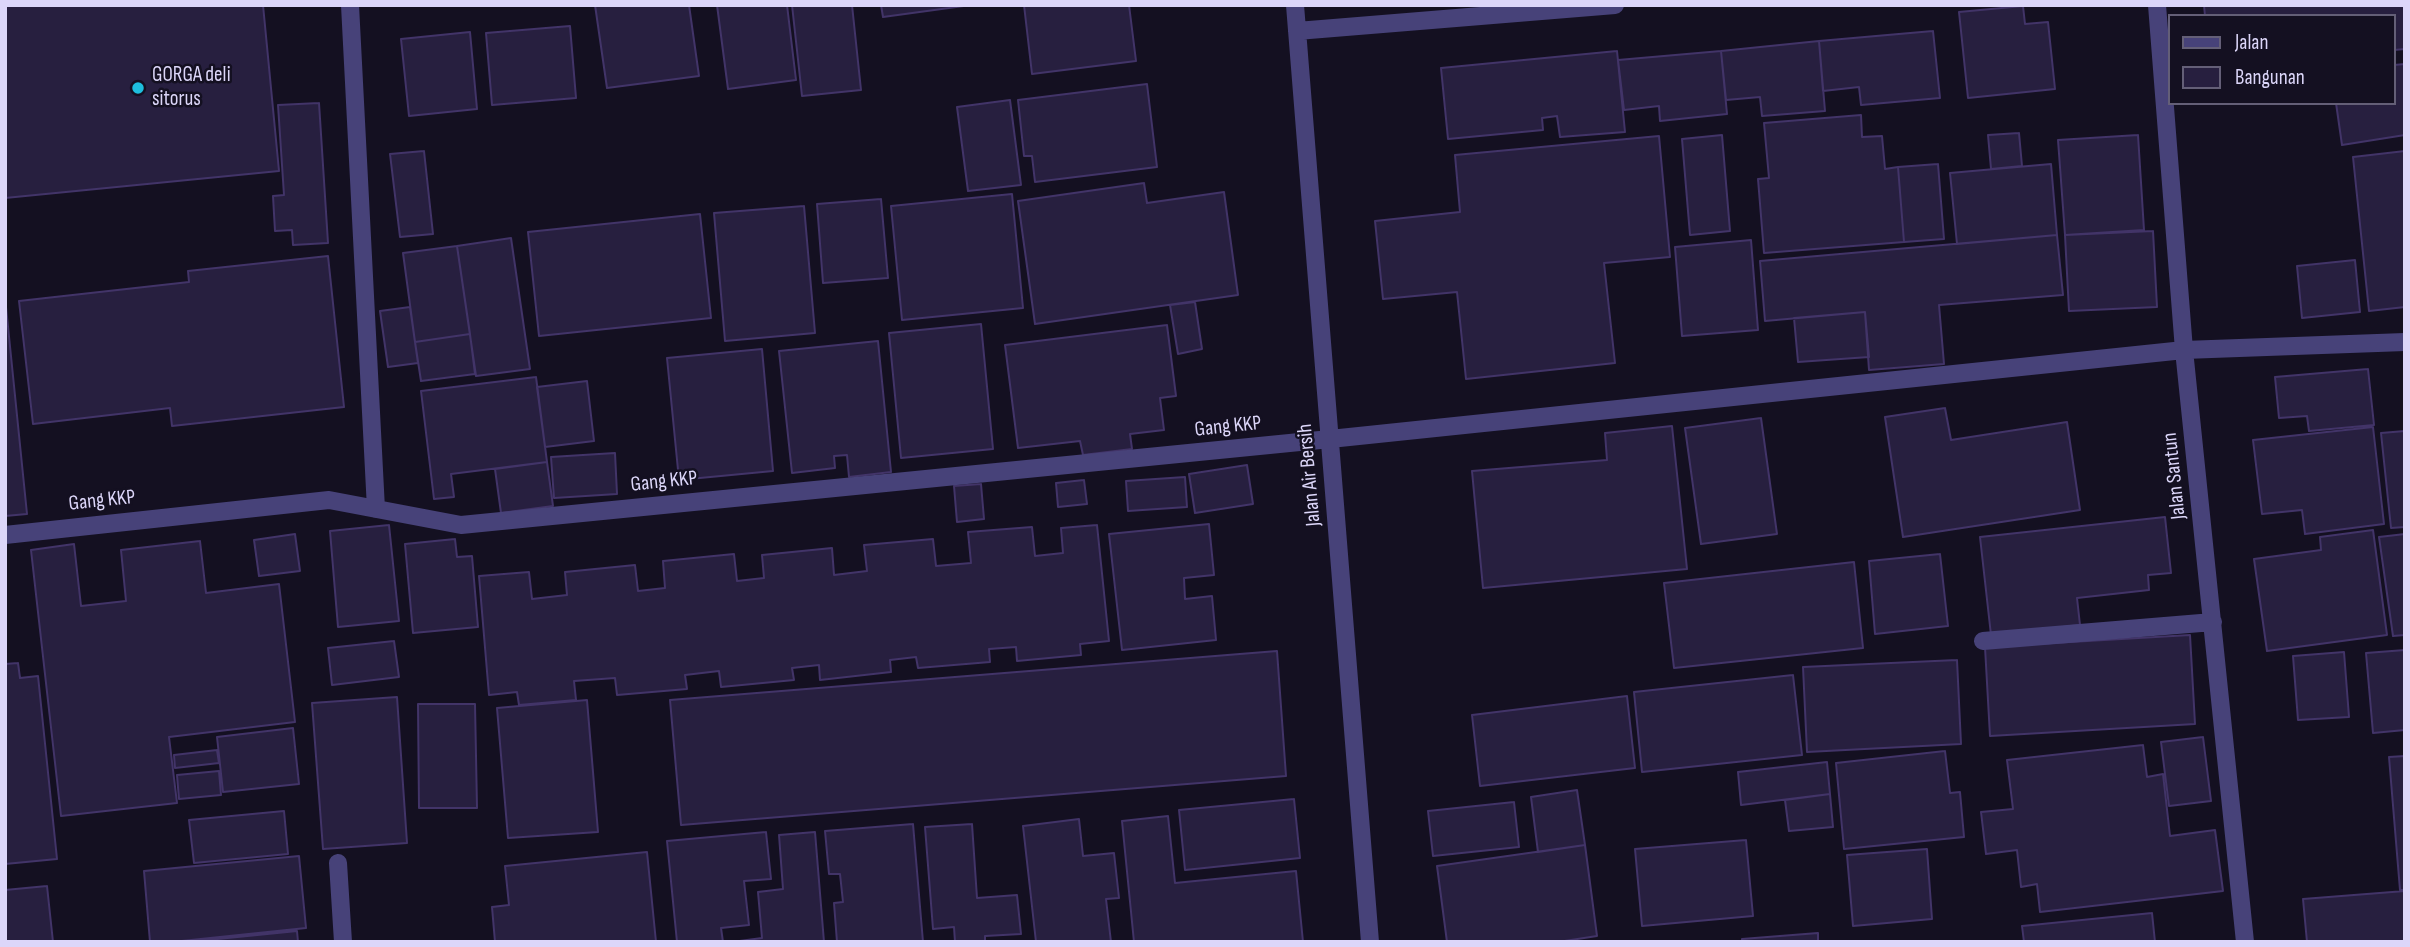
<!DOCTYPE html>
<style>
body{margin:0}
#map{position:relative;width:2410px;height:947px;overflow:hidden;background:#141021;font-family:"Sofia Sans Condensed",sans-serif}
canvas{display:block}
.frame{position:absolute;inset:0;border:7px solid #dcd6f9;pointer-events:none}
.legend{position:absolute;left:2168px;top:14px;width:228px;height:91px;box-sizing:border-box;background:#141021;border:2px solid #645f77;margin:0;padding:9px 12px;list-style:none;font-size:21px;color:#dcd6f9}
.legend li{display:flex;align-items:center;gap:14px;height:35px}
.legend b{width:35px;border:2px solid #645f77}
</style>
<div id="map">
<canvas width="2410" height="947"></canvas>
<div class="frame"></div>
<ul class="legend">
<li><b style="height:9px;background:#474279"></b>Jalan</li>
<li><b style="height:19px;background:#271f3f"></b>Bangunan</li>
</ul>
</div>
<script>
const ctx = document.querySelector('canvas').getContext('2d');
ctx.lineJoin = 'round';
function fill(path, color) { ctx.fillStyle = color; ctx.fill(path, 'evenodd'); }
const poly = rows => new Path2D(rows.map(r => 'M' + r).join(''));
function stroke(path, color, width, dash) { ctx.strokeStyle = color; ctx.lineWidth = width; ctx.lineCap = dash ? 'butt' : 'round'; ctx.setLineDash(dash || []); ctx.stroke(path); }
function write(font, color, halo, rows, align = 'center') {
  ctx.font = font + ' "Sofia Sans Condensed",sans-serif'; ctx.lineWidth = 5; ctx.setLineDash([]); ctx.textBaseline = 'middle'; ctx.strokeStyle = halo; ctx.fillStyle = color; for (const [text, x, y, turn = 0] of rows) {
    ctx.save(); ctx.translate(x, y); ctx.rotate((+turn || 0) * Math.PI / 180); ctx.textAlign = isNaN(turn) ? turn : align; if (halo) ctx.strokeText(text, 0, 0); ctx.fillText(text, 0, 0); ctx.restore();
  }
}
const building = poly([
 [5,5,263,5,279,171,5,198,5,5],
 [595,5,689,5,699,76,607,88,595,5],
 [717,5,787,5,796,80,728,89,717,5],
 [792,5,852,5,861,90,802,96,792,5],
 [881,5,971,5,883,17,881,5],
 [1024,5,1129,5,1136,61,1032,74,1024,5],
 [2204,5,2405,5,2405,49,2394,50,2394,16,2205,16,2204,5],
 [2023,6,2025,24,2048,22,2055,89,1968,98,1959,12,2023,6],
 [570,26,576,98,492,105,486,33,570,26],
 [1933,31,1940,98,1861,105,1859,87,1823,91,1819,41,1933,31],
 [470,32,477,109,409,116,401,39,470,32],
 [1819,41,1825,111,1762,116,1760,97,1726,100,1721,51,1819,41],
 [1617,51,1625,132,1560,137,1557,116,1542,118,1543,130,1448,139,1441,68,1617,51],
 [1721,51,1727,114,1660,121,1659,106,1624,110,1618,60,1721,51],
 [2405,64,2405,135,2342,145,2336,103,2394,103,2394,65,2405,64],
 [1147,84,1157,167,1035,182,1032,156,1024,156,1018,100,1147,84],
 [1010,100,1021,185,968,191,957,107,1010,100],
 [319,103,328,243,293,245,292,230,275,231,273,196,284,195,278,105,319,103],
 [1861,115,1862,137,1882,136,1885,169,1898,167,1904,242,1764,253,1758,179,1769,178,1764,123,1861,115],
 [2019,133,2022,166,1991,169,1988,135,2019,133],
 [1722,135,1730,231,1690,235,1682,139,1722,135],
 [2138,135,2144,230,2065,235,2058,140,2138,135],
 [1659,136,1670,257,1604,263,1615,363,1466,379,1457,292,1383,299,1375,221,1460,212,1455,155,1659,136],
 [424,151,433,234,400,237,390,154,424,151],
 [2405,151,2405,307,2369,311,2353,157,2405,151],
 [1938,164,1944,239,1904,242,1898,167,1938,164],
 [2051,164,2057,235,1957,244,1950,173,2051,164],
 [1144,183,1147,203,1224,192,1238,295,1035,324,1018,201,1144,183],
 [1012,194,1023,308,902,320,891,206,1012,194],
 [881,199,888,278,823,283,817,204,881,199],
 [804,206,815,333,725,341,714,213,804,206],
 [700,214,711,318,539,336,528,232,700,214],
 [2153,231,2157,307,2069,311,2065,235,2153,231],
 [2057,235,2063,295,1939,305,1944,364,1869,370,1865,312,1765,321,1760,261,2057,235],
 [511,238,530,369,476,376,457,246,511,238],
 [1751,240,1758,330,1682,336,1675,247,1751,240],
 [457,246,470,334,415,342,403,253,457,246],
 [328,256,344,407,172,426,170,408,33,424,19,301,189,282,188,271,328,256],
 [2355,260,2360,312,2302,318,2297,266,2355,260],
 [5,297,27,514,5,516,5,297],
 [1195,302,1202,349,1178,354,1170,305,1195,302],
 [410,307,418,363,388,367,380,311,410,307],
 [1865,312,1869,357,1798,362,1794,318,1865,312],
 [981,324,993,449,901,458,889,333,981,324],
 [1167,325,1176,396,1160,398,1164,430,1130,434,1132,449,1083,455,1080,441,1018,448,1005,345,1167,325],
 [470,334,475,374,421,381,415,342,470,334],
 [878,341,891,472,849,477,847,455,834,456,835,468,792,473,779,351,878,341],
 [762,349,773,471,679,480,667,358,762,349],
 [2368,369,2374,425,2309,431,2307,416,2279,418,2275,377,2368,369],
 [536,377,547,462,451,474,454,497,434,499,421,391,536,377],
 [587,381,594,441,545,447,537,387,587,381],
 [1945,408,1951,440,2067,422,2080,510,1903,537,1885,417,1945,408],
 [1761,418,1777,534,1701,544,1685,428,1761,418],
 [1672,426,1687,569,1483,588,1472,471,1607,460,1605,433,1672,426],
 [2373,427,2384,524,2305,534,2302,510,2262,514,2253,440,2373,427],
 [2405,431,2405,527,2391,528,2381,433,2405,431],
 [615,453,617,494,554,498,551,457,615,453],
 [547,462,553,506,501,513,495,469,547,462],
 [1247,465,1253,504,1195,513,1189,474,1247,465],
 [1185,477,1187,507,1128,511,1126,481,1185,477],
 [1084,480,1087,504,1058,507,1056,483,1084,480],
 [981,484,984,519,957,522,954,486,981,484],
 [2165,517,2171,573,2148,575,2149,590,2077,598,2080,625,1991,635,1980,537,2165,517],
 [1209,524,1214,575,1184,578,1185,599,1212,596,1216,640,1122,650,1109,534,1209,524],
 [389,525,399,621,338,627,330,531,389,525],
 [1097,525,1109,641,1080,644,1081,655,1017,661,1016,647,989,649,990,662,918,668,916,657,890,660,891,672,820,680,819,665,792,668,794,680,721,687,719,671,685,675,687,689,617,695,615,678,574,681,576,700,519,705,517,692,489,695,479,576,529,572,532,599,567,595,565,572,635,565,638,591,665,588,663,561,734,554,737,581,764,578,762,555,832,548,834,575,867,571,864,545,933,539,936,566,971,563,968,532,1032,527,1035,556,1063,553,1061,528,1097,525],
 [2373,530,2387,635,2267,651,2254,559,2321,550,2320,537,2373,530],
 [295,534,300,571,259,576,254,540,295,534],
 [2405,534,2405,635,2393,636,2379,537,2405,534],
 [455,539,457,557,472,556,478,627,413,633,405,544,455,539],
 [200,541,206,593,279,584,295,722,169,737,177,803,61,816,31,550,74,544,81,606,126,601,121,550,200,541],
 [1940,554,1948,626,1875,634,1869,561,1940,554],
 [1854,562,1863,648,1674,668,1664,583,1854,562],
 [2190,635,2195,724,1990,736,1985,647,2190,635],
 [394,641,399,677,332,685,328,648,394,641],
 [2405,650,2405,730,2373,733,2366,653,2405,650],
 [1277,651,1286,776,681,825,670,700,1277,651],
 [2344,652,2349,717,2298,720,2293,656,2344,652],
 [1957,660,1961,744,1807,752,1803,667,1957,660],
 [18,663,20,678,38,676,57,859,5,864,5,664,18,663],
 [1793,675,1802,755,1642,772,1634,692,1793,675],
 [1627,696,1635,768,1480,786,1472,715,1627,696],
 [397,697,407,843,323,849,312,703,397,697],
 [587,700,598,832,508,838,497,708,587,700],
 [418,704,475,704,477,808,419,808,418,704],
 [293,728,299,784,223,792,217,737,293,728],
 [2203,737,2211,801,2169,806,2161,742,2203,737],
 [2143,745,2147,777,2163,774,2170,836,2215,830,2223,891,2040,912,2037,884,2021,887,2017,850,1986,854,1981,812,2013,809,2007,760,2143,745],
 [217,750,219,763,175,768,174,755,217,750],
 [1945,751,1950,793,1960,792,1964,837,1844,849,1836,763,1945,751],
 [2405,756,2405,890,2400,890,2389,757,2405,756],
 [1827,762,1830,794,1741,805,1738,772,1827,762],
 [219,771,221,795,179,799,177,775,219,771],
 [1577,790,1585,845,1538,852,1531,797,1577,790],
 [1830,794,1833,827,1789,831,1785,800,1830,794],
 [1294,799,1300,858,1185,870,1179,810,1294,799],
 [1514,802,1519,847,1433,856,1428,811,1514,802],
 [284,811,288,854,194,863,189,820,284,811],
 [1168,816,1175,883,1296,871,1303,942,1134,942,1122,821,1168,816],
 [1079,819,1083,856,1114,853,1119,898,1106,899,1111,942,1036,942,1023,826,1079,819],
 [913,824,923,942,837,942,834,903,843,902,840,874,829,874,825,831,913,824],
 [972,824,977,898,1017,895,1021,934,985,936,985,942,955,942,954,927,933,929,925,827,972,824],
 [766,832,771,879,744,881,749,925,721,928,723,942,677,942,667,841,766,832],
 [815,832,824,942,732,942,762,938,758,892,783,889,779,835,815,832],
 [1746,840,1753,916,1642,926,1635,849,1746,840],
 [1585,845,1597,936,1558,942,1447,942,1437,866,1585,845],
 [1927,849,1932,919,1853,926,1847,855,1927,849],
 [647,852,656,942,495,942,492,907,509,905,505,866,647,852],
 [299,856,306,928,172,942,150,942,144,871,299,856],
 [47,886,53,942,5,942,5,890,47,886],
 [2405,891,2405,942,2307,942,2303,899,2405,891],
 [2152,913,2155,942,2024,942,2022,926,2152,913],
 [297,931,298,942,188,942,297,931],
 [1818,933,1818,942,1742,942,1742,939,1818,933]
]);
fill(building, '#271f3f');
stroke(building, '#423468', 2);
stroke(poly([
 [350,5,376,509],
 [1295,5,1370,942],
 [2157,5,2184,350,2245,942],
 [1297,31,1615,5],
 [5,535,329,500,461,525,1330,439,2184,350,2405,342],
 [1983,641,2213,622],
 [338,863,343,942]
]), '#474279', 18);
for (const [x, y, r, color] of [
 [138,88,7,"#1ebedd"]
]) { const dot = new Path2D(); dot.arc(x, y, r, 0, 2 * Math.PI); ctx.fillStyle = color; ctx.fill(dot); stroke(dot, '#141021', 2.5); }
write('21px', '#dcd6f9', '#141021', [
 ["GORGA deli",152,76],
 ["sitorus",152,100]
], 'left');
write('21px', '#dcd6f9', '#141021', [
 ["Gang KKP",1228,427,-6],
 ["Jalan Air Bersih",1310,475,-95],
 ["Jalan Santun",2175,476,-96],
 ["Gang KKP",664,482,-6],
 ["Gang KKP",102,501,-6]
]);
</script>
